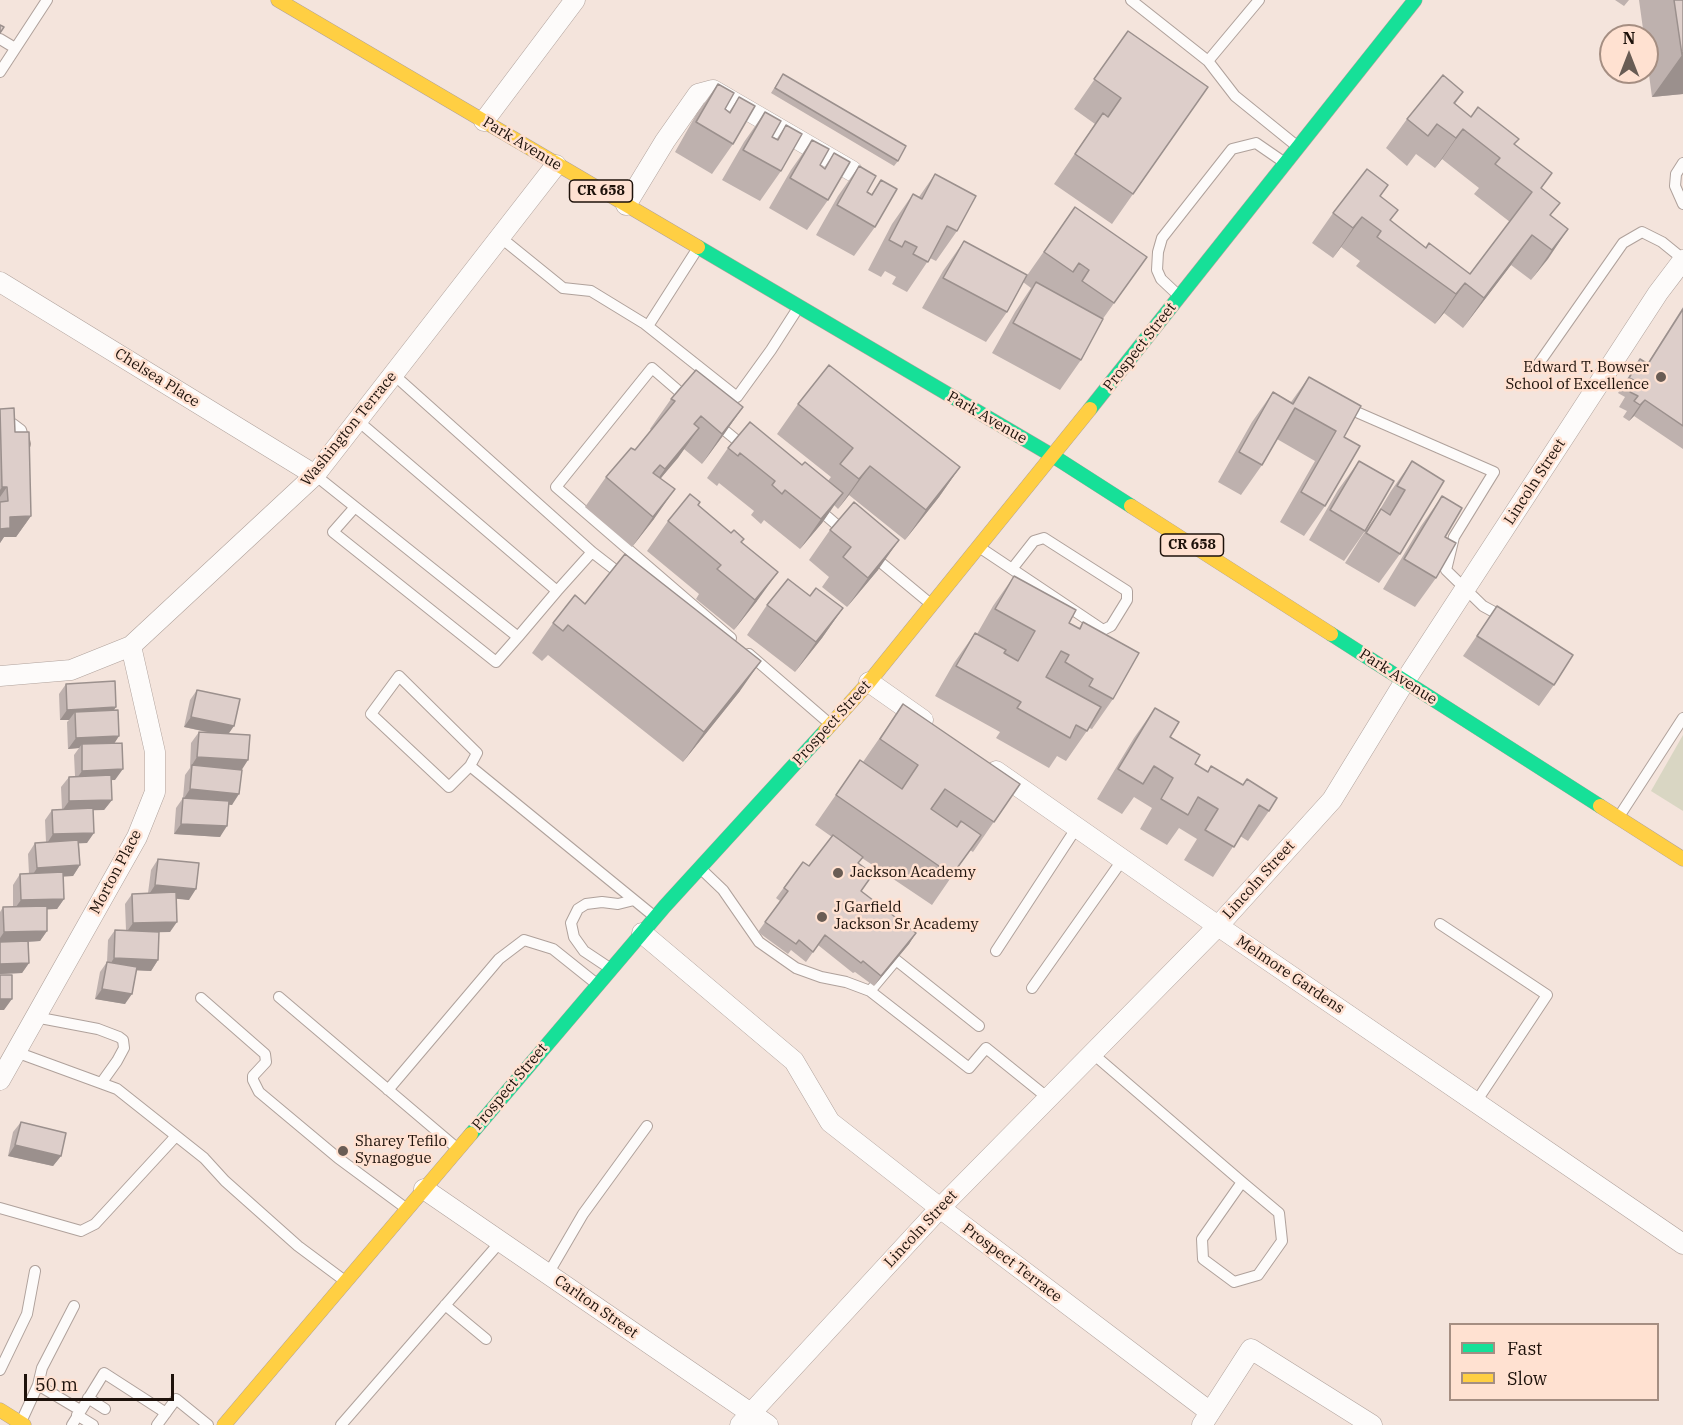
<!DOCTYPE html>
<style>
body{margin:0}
#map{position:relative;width:1683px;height:1425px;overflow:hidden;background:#f4e4dc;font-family:"IBM Plex Serif",serif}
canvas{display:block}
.legend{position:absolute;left:1449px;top:1323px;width:210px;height:78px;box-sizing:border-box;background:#ffe1d1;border:2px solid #a58e82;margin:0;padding:8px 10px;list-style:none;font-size:18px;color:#1e120b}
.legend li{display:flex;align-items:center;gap:12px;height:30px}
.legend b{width:30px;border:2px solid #a58e82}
.north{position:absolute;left:1599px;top:24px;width:60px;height:60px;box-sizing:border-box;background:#ffe1d1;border:2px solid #a58e82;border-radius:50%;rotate:0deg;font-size:16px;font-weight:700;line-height:24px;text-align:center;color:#1e120b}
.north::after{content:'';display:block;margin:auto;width:21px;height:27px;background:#695c54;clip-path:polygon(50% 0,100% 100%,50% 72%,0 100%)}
.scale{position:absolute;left:24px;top:1374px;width:150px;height:27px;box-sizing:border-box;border:3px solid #1e120b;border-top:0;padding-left:8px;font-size:18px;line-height:21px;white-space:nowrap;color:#1e120b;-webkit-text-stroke:4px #ffe1d1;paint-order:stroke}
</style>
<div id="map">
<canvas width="1683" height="1425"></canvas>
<ul class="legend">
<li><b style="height:8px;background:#16e098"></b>Fast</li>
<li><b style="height:8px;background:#ffcf43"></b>Slow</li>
</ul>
<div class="north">N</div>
<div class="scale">50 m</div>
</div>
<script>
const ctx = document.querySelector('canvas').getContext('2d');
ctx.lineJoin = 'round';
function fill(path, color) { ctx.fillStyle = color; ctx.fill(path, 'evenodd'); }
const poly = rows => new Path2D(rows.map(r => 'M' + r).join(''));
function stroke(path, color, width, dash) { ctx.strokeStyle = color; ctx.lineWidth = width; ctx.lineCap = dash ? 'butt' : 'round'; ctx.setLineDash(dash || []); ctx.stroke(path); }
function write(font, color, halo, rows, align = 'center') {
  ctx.font = font + ' "IBM Plex Serif",serif'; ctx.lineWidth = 5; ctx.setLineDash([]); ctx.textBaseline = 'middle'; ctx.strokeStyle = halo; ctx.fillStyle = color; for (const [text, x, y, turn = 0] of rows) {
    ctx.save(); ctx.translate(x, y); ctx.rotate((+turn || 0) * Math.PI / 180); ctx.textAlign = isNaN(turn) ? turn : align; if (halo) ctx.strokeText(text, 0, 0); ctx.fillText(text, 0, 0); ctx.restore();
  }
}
fill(poly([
 [1683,735,1683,811,1651,791]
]), '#d9d6c3');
const lane = poly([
 [1131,0,1208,61],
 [1259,0,1208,61,1235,96,1298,147],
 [0,39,15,48],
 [0,72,47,0],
 [1683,163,1676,174,1675,186,1683,204],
 [500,237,563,288,591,291,645,324,737,397,771,350,798,308],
 [1178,295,1161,279,1157,270,1158,252,1162,238,1232,149,1256,143,1285,163],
 [648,326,696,251],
 [1537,366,1623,243,1642,232,1662,242,1683,259],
 [393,374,592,552,557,591],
 [689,400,652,368,556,487,731,638],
 [1345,407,1494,472,1454,537,1446,570,1483,606,1505,618],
 [0,420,13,424,21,430,25,444],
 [717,424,746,448],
 [315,475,518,637,557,591,357,420],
 [355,507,333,532,496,662,518,637],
 [816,507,845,532],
 [979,547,1012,569,1103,630,1111,626,1127,600,1127,591,1044,538,1034,541,1012,569],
 [592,552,623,576],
 [873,556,932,605],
 [749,654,830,724],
 [470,766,449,787,371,714,399,676,477,753,470,766,655,917],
 [1620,815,1683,718],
 [700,868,723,890,759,942,796,968,821,977,846,982,870,991,969,1068,986,1048,1048,1098],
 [1440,924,1547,995,1476,1102],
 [996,951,1077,827],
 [611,969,584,951,574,937,571,923,578,909,586,904,602,902,618,904,634,900],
 [1032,988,1123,859],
 [870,991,896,960,979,1026],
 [279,997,458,1149],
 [201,998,265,1054,266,1062,253,1076,253,1080,259,1092,338,1158,407,1209],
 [35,1017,98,1029,119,1037,123,1040,124,1048,117,1061,102,1082],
 [16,1052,117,1089,204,1158,225,1181,298,1246,345,1281],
 [1092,1053,1242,1182,1279,1213,1282,1241,1258,1275,1234,1282,1203,1259,1202,1239,1242,1182],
 [388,1090,499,959,524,940,553,949,598,985],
 [0,1208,81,1231,95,1224,176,1136],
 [548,1274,583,1214,647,1126],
 [445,1305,486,1339],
 [0,1370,27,1314,35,1271],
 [38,1385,80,1410],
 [88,1398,105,1409],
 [77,1415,93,1425],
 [21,1422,38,1385,42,1368,74,1306],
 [72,1425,104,1373,166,1413],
 [157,1425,176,1399,208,1425],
 [341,1425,501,1241]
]);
const street = poly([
 [484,121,575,0],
 [626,205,665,141,698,94,713,90,852,171],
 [0,282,315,475],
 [0,676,71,670,131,646,315,475,556,165],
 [869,682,923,720],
 [996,771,1218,926,1683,1244],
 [642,933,794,1061,830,1122,940,1208,1210,1412],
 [0,1080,137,837,155,792,155,752,131,646],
 [424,1189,768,1425],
 [740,1425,940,1208,1218,926,1332,800,1405,681,1658,293,1683,260],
 [1202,1425,1251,1349,1372,1425]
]);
const fast = poly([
 [698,247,1053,456,1131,506],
 [1090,409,1415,0],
 [1331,634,1600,806],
 [471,1134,665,906,825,731]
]);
const slow = poly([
 [278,0,698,247],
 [1131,506,1331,634],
 [825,731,869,682,1090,409],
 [1600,806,1683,859],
 [0,1410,24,1425],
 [224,1425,471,1134]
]);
stroke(lane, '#afa19b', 12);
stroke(street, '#afa19b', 21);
stroke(fast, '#afa19b', 15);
stroke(slow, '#afa19b', 15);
stroke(lane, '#fdfbfa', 10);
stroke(street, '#fdfbfa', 20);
stroke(fast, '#16e098', 14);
stroke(slow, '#ffcf43', 14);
fill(poly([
 [1615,0,1629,0,1624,6],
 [1639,0,1683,0,1683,94,1652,97,1647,60,1647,36,1644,36],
 [1128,31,1208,87,1112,224,1054,184,1095,124,1074,109],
 [783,74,898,161,894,166,771,93],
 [718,84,725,109,729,112,739,97,733,144,712,174,675,152,697,113],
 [1463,92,1455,104,1471,117,1514,145,1552,173,1541,188,1551,216,1568,229,1531,280,1511,265,1463,328,1444,313,1435,324,1356,266,1360,261,1341,247,1333,258,1312,243,1333,213,1388,185,1380,196,1390,221,1426,248,1470,274,1510,222,1474,194,1479,188,1442,159,1435,168,1416,154,1407,166,1386,148,1407,119],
 [765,112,772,137,776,140,786,125,781,171,760,201,722,180,744,142],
 [812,140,820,165,824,168,834,153,828,200,807,230,769,208,791,170],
 [859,166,867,192,871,195,881,180,875,227,854,256,816,235,838,196],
 [935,174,957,231,936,261,930,258,907,292,892,284,896,277,885,271,881,277,868,270,892,224,913,194,919,197],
 [1075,207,1147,257,1102,320,1081,360,1060,390,992,353,1015,312,1031,288,1023,282,1007,312,986,342,922,308,943,271,964,241,1026,277],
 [1683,307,1683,449,1634,416,1629,421,1623,417,1627,411,1619,407,1625,397,1618,393,1640,359,1647,364],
 [1309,377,1344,437,1325,506,1304,536,1280,522,1315,461,1277,439,1262,465,1241,495,1218,482,1252,422,1273,392,1291,402],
 [671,399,743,407,722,437,702,464,684,449,661,478,654,519,632,547,585,507,606,477,635,450,651,430,650,429],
 [798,404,960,467,939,497,905,540,849,495,838,509,834,505,822,523,800,549,764,520,761,524,751,515,754,511,719,483,717,486,707,478,728,448,802,465,828,481,831,477,777,434],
 [0,409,15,432,31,516,16,537,4,537,0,543],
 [1359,461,1365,531,1344,561,1309,540,1338,490],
 [1412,461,1400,554,1379,583,1345,563,1360,539,1376,516,1391,491],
 [1442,496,1445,537,1436,578,1415,607,1383,589,1421,526],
 [698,505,742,542,757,601,734,630,696,599,699,594,647,551,668,521],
 [830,530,878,570,847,607,822,587,829,577,809,560],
 [1014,576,1069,623,1079,628,1083,622,1113,699,1092,729,1089,728,1066,761,1057,756,1049,768,996,738,1000,732,935,696,954,663,975,633,977,634,993,606],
 [810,596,843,608,822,638,795,672,747,635,767,605],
 [585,604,740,691,683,762,548,655,542,661,532,653,553,623],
 [1497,606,1554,685,1539,706,1463,656],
 [66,684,114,710,119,736,114,743,115,780,111,780,112,800,104,810,93,810,87,843,79,843,80,865,73,876,63,876,64,899,57,909,47,909,47,931,40,941,29,942,29,963,22,973,0,974,0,912,3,907,13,907,13,885,20,874,29,874,28,854,35,843,46,842,45,820,52,810,62,810,61,787,69,777,75,776,74,755,79,748,68,749,67,722,69,720,60,720,59,694],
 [197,690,229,734,242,770,232,805,229,804,220,837,174,834,176,808,183,798,185,775,190,768,191,743,199,732,211,733,184,727,190,700],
 [903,704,1020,784,973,852,970,850,932,905,862,858,858,863,861,891,916,933,909,944,874,986,855,972,853,973,818,945,806,962,791,950,788,954,758,932,780,901,776,898,803,862,809,866,832,837,815,825,860,760,863,762],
 [1155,708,1170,737,1195,764,1207,772,1211,766,1243,785,1247,779,1269,811,1248,841,1240,836,1213,877,1184,860,1197,839,1179,828,1167,845,1140,829,1152,808,1134,797,1122,814,1097,799,1134,738],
 [158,859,189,900,176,898,170,932,159,932,158,960,151,971,136,970,125,1004,95,999,100,972,107,962,108,940,115,930,126,930,125,904,132,894,148,893,151,870],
 [21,1122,61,1156,53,1166,8,1156,13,1132]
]), '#beb1ae');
fill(poly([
 [1682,55,1683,55,1683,94,1652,97],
 [1463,129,1442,159,1435,168,1456,138],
 [1362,217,1341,247,1333,258,1353,228],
 [1568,229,1548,259,1531,280,1552,250],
 [1532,235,1511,265,1463,328,1484,298],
 [1465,283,1444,313,1435,324,1456,294],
 [1645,400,1634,416,1629,421,1640,405],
 [743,407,722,437,702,464,722,434],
 [699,428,678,458,644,498,665,469],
 [870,466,849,495,838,509,859,479],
 [960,467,939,497,905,540,926,510],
 [2,487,7,487,0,497,0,490],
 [675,489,654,519,632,547,653,517],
 [843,493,822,523,800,549,821,519],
 [31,516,16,537,4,537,0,543,0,529,10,517],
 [899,540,878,570,847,607,868,578],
 [778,572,757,601,734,630,755,600],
 [843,608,822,638,795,672,816,642],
 [761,661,740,691,683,762,704,732],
 [116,707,109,718,75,712,69,720,60,720,67,710],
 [191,717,234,726,227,736,184,727],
 [119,736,112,747,82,744,79,748,68,749,76,738],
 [197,757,248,760,241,771,192,765,190,768],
 [123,769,115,780,75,781,82,771],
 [190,789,239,794,232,805,183,800],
 [112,800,104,810,62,811,69,801],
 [181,824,227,826,220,837,174,834],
 [94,833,87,843,46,845,53,834],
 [80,865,73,876,30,879,37,868],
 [155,885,196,889,189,900,148,896],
 [64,899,57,909,13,911,21,900],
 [177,922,170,932,126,933,133,923],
 [47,931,40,941,0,943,0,938,4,932],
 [916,933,909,944,874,986,881,976],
 [114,958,158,960,151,971,107,969],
 [29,963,22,973,0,974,0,964],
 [102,989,132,994,125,1004,95,999],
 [0,999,12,999,4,1010,0,1010],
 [15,1145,61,1156,53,1166,8,1156]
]), '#9b908d');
const building = poly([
 [1674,0,1683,0,1683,55,1682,55,1674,0],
 [0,25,4,27,0,33,0,25],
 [1128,31,1208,87,1133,194,1075,154,1103,113,1108,117,1121,98,1094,79,1128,31],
 [783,74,906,146,898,161,775,88,783,74],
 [1443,75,1463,92,1454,103,1471,117,1478,107,1519,139,1514,144,1552,173,1541,188,1560,203,1550,215,1568,229,1552,250,1532,235,1484,298,1465,283,1456,294,1377,237,1381,231,1362,217,1353,228,1333,213,1367,169,1388,185,1380,196,1398,210,1390,220,1426,248,1429,243,1470,274,1532,192,1495,164,1500,158,1463,129,1456,138,1437,124,1428,136,1407,119,1443,75],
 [718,84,734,93,725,109,730,113,739,97,755,106,733,144,696,122,718,84],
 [765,112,781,121,772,137,778,140,786,125,802,134,781,171,743,150,765,112],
 [812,140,829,149,820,165,825,169,834,153,850,162,828,200,790,178,812,140],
 [859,166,876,176,867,192,872,195,881,180,897,189,875,227,837,205,859,166],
 [935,174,976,196,957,231,947,226,928,262,913,254,917,247,905,241,902,247,889,240,913,194,922,199,935,174],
 [1075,207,1147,257,1114,303,1082,281,1089,270,1079,263,1073,272,1044,252,1075,207],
 [964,241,1027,275,1007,312,943,278,964,241],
 [1036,282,1103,319,1081,360,1013,323,1036,282],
 [1683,309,1683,426,1645,400,1640,405,1634,401,1638,396,1630,392,1636,381,1629,378,1640,359,1648,364,1683,309],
 [829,365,960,467,926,510,870,466,859,479,840,464,853,448,798,404,829,365],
 [696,370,743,407,722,434,701,416,694,424,699,428,665,469,660,465,653,473,675,489,653,517,606,477,631,448,635,450,675,401,671,399,696,370],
 [1309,377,1361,406,1344,437,1360,446,1325,506,1301,492,1336,431,1295,408,1262,465,1239,452,1273,392,1293,404,1309,377],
 [14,408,15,432,29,432,31,516,10,517,10,528,0,529,0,502,8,501,7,487,2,487,0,409,14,408],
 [750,422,802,465,805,462,843,493,821,519,785,490,782,494,772,485,775,481,740,453,738,456,728,448,750,422],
 [1359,461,1394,481,1365,531,1330,510,1359,461],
 [1412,461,1444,481,1400,554,1366,533,1381,509,1390,515,1405,490,1397,486,1412,461],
 [690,494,700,502,698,505,731,533,734,530,744,539,741,542,778,572,755,600,717,569,721,565,668,521,690,494],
 [1442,496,1462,508,1445,537,1456,543,1436,578,1404,559,1442,496],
 [854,502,899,540,868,578,843,557,851,547,830,530,854,502],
 [625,554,761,661,704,732,568,625,563,631,553,623,575,595,585,604,625,554],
 [1014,576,1076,610,1069,623,1080,629,1083,622,1139,653,1113,699,1089,686,1093,679,1065,662,1069,655,1061,651,1046,677,1101,707,1087,731,1076,725,1070,738,1017,708,1021,702,956,666,975,633,1006,650,1004,653,1018,661,1035,631,995,609,1014,576],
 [788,579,810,596,816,588,843,608,816,642,767,605,788,579],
 [1497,606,1573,655,1554,685,1477,636,1497,606],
 [115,681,116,707,67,710,66,684,115,681],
 [197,690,240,699,234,726,191,717,197,690],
 [903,704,1020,784,994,822,945,789,931,809,957,827,961,821,981,835,952,875,836,795,860,760,902,789,918,765,880,739,903,704],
 [1155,708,1179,722,1170,737,1200,755,1195,764,1208,772,1211,766,1243,785,1247,779,1277,798,1269,811,1259,805,1234,847,1205,830,1218,809,1198,797,1188,815,1161,799,1173,778,1154,766,1143,784,1118,769,1155,708],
 [118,710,119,736,76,738,75,712,118,710],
 [199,732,250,735,248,760,197,757,199,732],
 [122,743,123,769,82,771,82,744,122,743],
 [192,765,242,770,239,794,190,789,192,765],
 [111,775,112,800,69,801,69,777,111,775],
 [183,798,229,801,227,826,181,824,183,798],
 [93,808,94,833,53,834,52,810,93,808],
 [833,835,863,857,858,863,873,874,861,891,916,933,881,976,863,961,861,963,825,935,813,952,799,940,796,944,765,922,788,891,784,888,803,862,809,866,833,835],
 [78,840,80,865,37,868,35,843,78,840],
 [158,859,199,863,196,889,155,885,158,859],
 [63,872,64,899,21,900,20,874,63,872],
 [176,892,177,922,133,923,132,894,176,892],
 [47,906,47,931,4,932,3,907,47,906],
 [115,930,159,932,158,960,114,958,115,930],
 [28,941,29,963,0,964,0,942,28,941],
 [107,962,137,967,132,994,102,989,107,962],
 [0,975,12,975,12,999,0,999,0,975],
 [21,1122,66,1133,61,1156,15,1145,21,1122]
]);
fill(building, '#ddceca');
stroke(building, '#9b908d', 1.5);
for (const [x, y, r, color] of [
 [1661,377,6,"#695c54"],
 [838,873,6,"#695c54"],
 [822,917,6,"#695c54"],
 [343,1151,6,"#695c54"]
]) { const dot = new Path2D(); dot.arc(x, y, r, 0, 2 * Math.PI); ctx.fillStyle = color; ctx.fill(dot); stroke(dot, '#ffe1d1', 2); }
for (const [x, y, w] of [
 [601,191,63],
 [1192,545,63]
]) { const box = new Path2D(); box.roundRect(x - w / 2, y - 11, w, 22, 4.5); ctx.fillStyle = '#ffe1d1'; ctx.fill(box); stroke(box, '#1e120b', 1.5); }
write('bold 14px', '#1e120b', null, [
 ["CR 658",601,191],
 ["CR 658",1192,545]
]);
write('15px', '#1e120b', '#ffe1d1', [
 ["Park Avenue",522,144,31],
 ["Prospect Street",1140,347,-52],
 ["Chelsea Place",157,378,32],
 ["Park Avenue",987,418,30],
 ["Washington Terrace",349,429,-51],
 ["Lincoln Street",1535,482,-57],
 ["Park Avenue",1398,677,33],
 ["Prospect Street",832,723,-48],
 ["Morton Place",116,872,-62],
 ["Lincoln Street",1259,880,-48],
 ["Melmore Gardens",1290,975,34],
 ["Prospect Street",510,1087,-50],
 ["Lincoln Street",921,1229,-47],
 ["Prospect Terrace",1012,1263,37],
 ["Carlton Street",596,1307,35]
]);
write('15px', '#1e120b', '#ffe1d1', [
 ["Edward T. Bowser",1649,368,"right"],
 ["School of Excellence",1649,385,"right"],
 ["Jackson Academy",850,873],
 ["J Garfield",834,908],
 ["Jackson Sr Academy",834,925],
 ["Sharey Tefilo",355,1142],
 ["Synagogue",355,1159]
], 'left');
</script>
